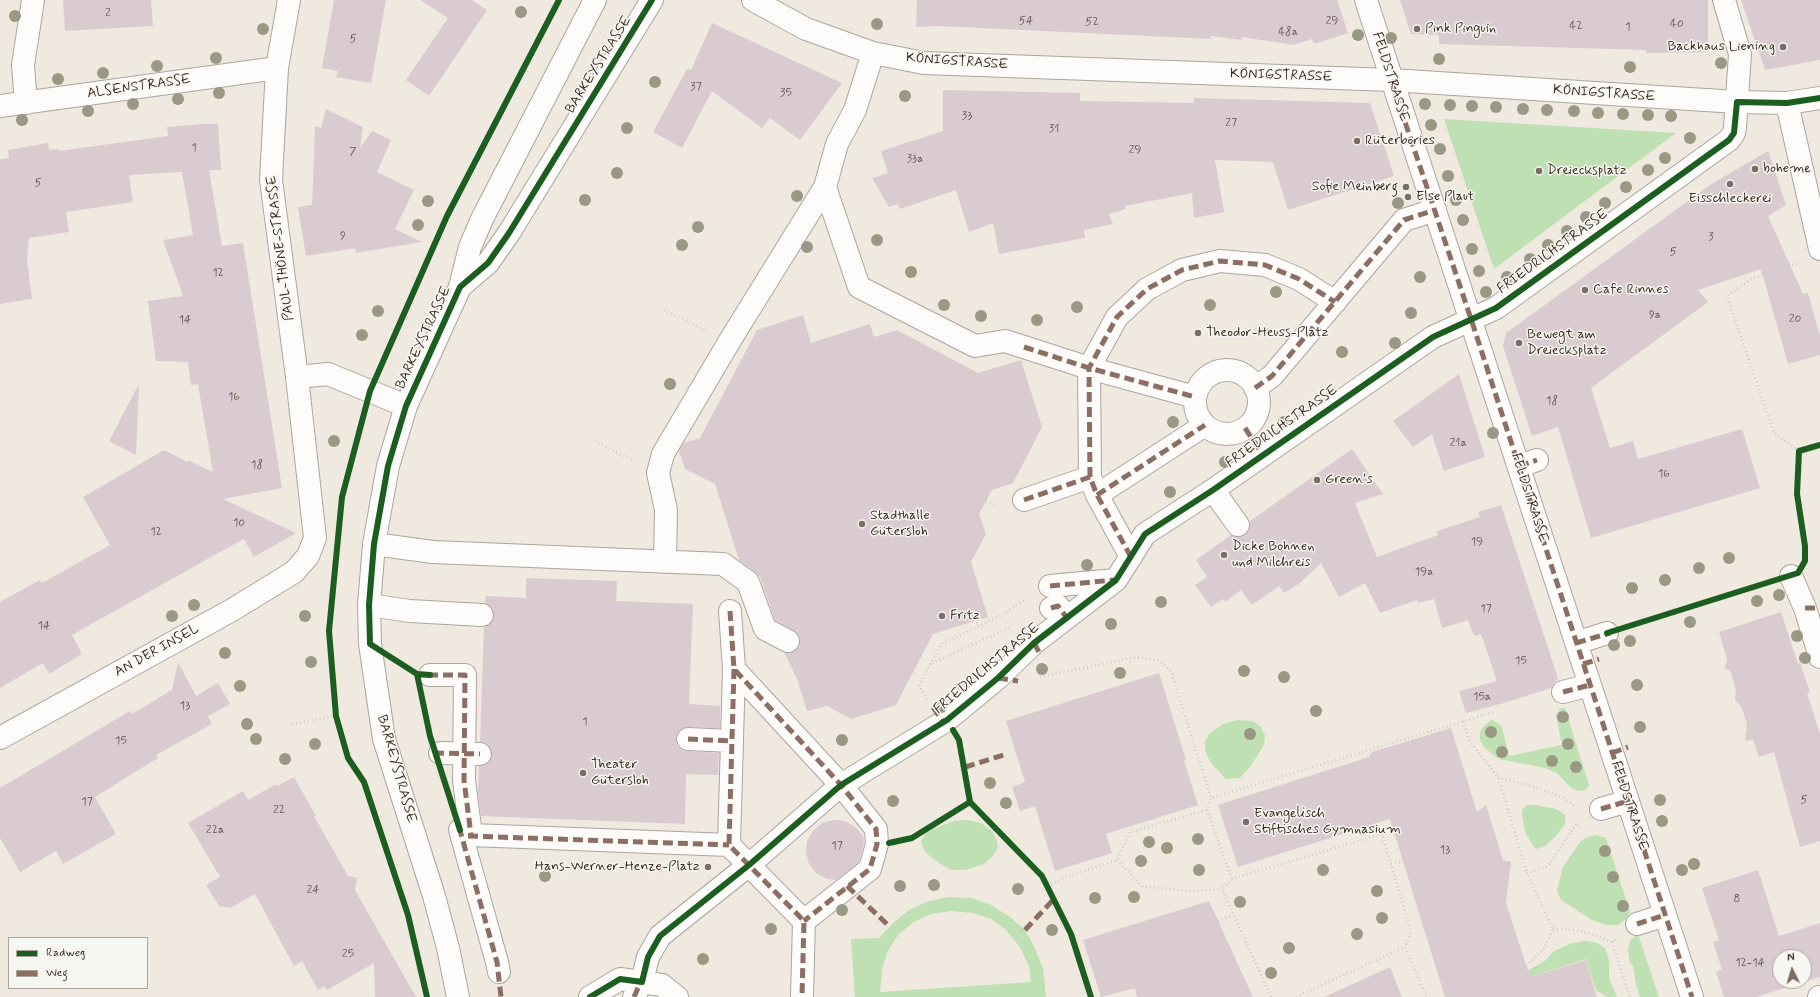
<!DOCTYPE html>
<meta charset="utf-8">
<style>
body{margin:0}
#map{position:relative;width:1820px;height:997px;overflow:hidden;background:#efe9e0;font-family:Mynerve,sans-serif}
canvas{display:block}
.legend{position:absolute;left:8px;top:937px;width:140px;height:52px;box-sizing:border-box;background:#f6f6f2;border:1px solid #aba49d;margin:0;padding:5px 7px;list-style:none;font-size:12px;color:#3b2a1e}
.legend li{display:flex;align-items:center;gap:8px;height:20px}
.legend b{width:20px;border:1px solid #aba49d}
.north{position:absolute;left:1772px;top:949px;width:40px;height:40px;box-sizing:border-box;background:#f6f6f2;border:1px solid #aba49d;border-radius:50%;rotate:355deg;font-size:11px;font-weight:700;line-height:16px;text-align:center;color:#3b2a1e}
.north::after{content:'';display:block;margin:auto;width:14px;height:18px;background:#7a6d62;clip-path:polygon(50% 0,100% 100%,50% 72%,0 100%)}
</style>
<div id="map">
<canvas width="1820" height="997"></canvas>
<ul class="legend">
<li><b style="height:5px;background:#1b5e20"></b>Radweg</li>
<li><b style="height:5px;background:#8d6e63"></b>Weg</li>
</ul>
<div class="north">N</div>
</div>
<script>
const ctx = document.querySelector('canvas').getContext('2d');
ctx.lineJoin = 'round';
function fill(path, color) { ctx.fillStyle = color; ctx.fill(path, 'evenodd'); }
const poly = rows => new Path2D(rows.map(r => 'M' + r).join(''));
function stroke(path, color, width, dash) { ctx.strokeStyle = color; ctx.lineWidth = width; ctx.lineCap = dash ? 'butt' : 'round'; ctx.setLineDash(dash || []); ctx.stroke(path); }
function write(font, color, halo, rows, align = 'center') {
  ctx.font = font + ' Mynerve,sans-serif'; ctx.lineWidth = 3; ctx.setLineDash([]); ctx.textBaseline = 'middle'; ctx.strokeStyle = halo; ctx.fillStyle = color; for (const [text, x, y, turn = 0] of rows) {
    ctx.save(); ctx.translate(x, y); ctx.rotate((+turn || 0) * Math.PI / 180); ctx.textAlign = isNaN(turn) ? turn : align; if (halo) ctx.strokeText(text, 0, 0); ctx.fillText(text, 0, 0); ctx.restore();
  }
}
fill(poly([
 [1444,119,1676,133,1494,269],
 [1560,708,1565,708,1589,785,1586,790,1579,791,1571,788,1557,773,1545,768,1499,759,1485,748,1480,740,1480,733,1482,728,1492,719,1502,727,1509,756,1562,745,1556,715],
 [1237,720,1252,721,1260,726,1265,735,1264,745,1250,767,1240,778,1226,779,1210,762,1205,750,1205,741,1210,733,1223,724],
 [1527,805,1536,805,1556,809,1565,815,1565,824,1556,836,1545,846,1537,849,1534,847,1525,832,1522,814,1522,810],
 [968,820,981,823,993,832,997,841,998,847,993,856,984,864,965,870,951,870,939,863,925,852,921,842,925,834,933,829,954,821],
 [1596,835,1606,838,1630,912,1626,919,1618,925,1606,925,1592,920,1561,900,1557,890,1563,867,1580,842,1587,837],
 [948,897,972,898,989,904,1010,917,1025,930,1035,948,1043,968,1046,997,855,997,851,939,879,938,893,923,909,910,926,902],
 [951,911,973,913,991,919,1005,929,1020,947,1029,966,1031,982,880,992,882,968,888,951,898,935,914,922,931,914],
 [1638,934,1659,997,1640,997,1636,984,1633,966,1630,962,1628,950,1630,940],
 [1586,941,1597,943,1605,948,1609,961,1609,978,1617,997,1607,997,1596,990,1586,959,1501,986,1546,960,1554,951,1572,943]
]), '#bfe0b3');
fill(poly([
 [63,0,151,0,153,26,65,31],
 [334,0,386,0,371,83,336,77,338,71,322,68],
 [420,0,472,0,487,10,429,96,406,80,448,18],
 [917,0,1337,0,1348,33,1314,44,1312,39,1294,45,1242,37,1242,40,1211,36,1211,39,939,26,916,27],
 [1400,0,1708,0,1708,52,1646,53,1646,50,1439,44,1439,35,1411,34],
 [1741,0,1820,0,1820,60,1765,70],
 [712,23,842,83,800,140,770,118,762,128,712,91,682,148,653,132,687,69,691,70],
 [943,90,1080,93,1080,101,1194,103,1194,98,1370,103,1394,176,1288,210,1273,162,1215,160,1224,212,1194,218,1192,193,1125,206,1126,209,1109,214,1113,224,1084,230,1085,238,999,254,993,223,969,232,956,190,900,209,898,204,889,207,872,178,888,173,881,151,943,131],
 [326,109,363,127,360,148,372,131,391,140,377,172,414,190,395,229,422,242,356,253,355,248,306,256,298,207,312,205,315,126,321,128],
 [203,124,218,124,221,170,209,170,222,246,243,243,282,488,223,499,296,533,254,557,244,539,220,552,72,635,82,654,49,674,43,663,0,688,0,602,40,580,42,583,110,545,83,497,164,450,187,462,188,460,213,472,198,384,191,385,188,362,156,361,148,301,183,296,163,240,193,235,182,172,129,175,133,202,66,212,69,232,29,238,27,260,32,299,0,304,0,159,9,158,8,150,48,143,49,150,59,149,59,151,168,136,167,127],
 [1768,151,1786,205,1768,216,1803,294,1808,293,1820,336,1820,355,1788,364,1761,269,1698,290,1708,302,1591,388,1610,448,1633,441,1638,459,1742,429,1760,488,1591,538,1558,427,1532,436,1503,346,1506,333,1710,185],
 [803,315,811,343,870,324,874,337,897,330,978,373,1021,360,1042,427,1013,483,992,490,979,514,986,534,971,562,988,617,933,634,896,705,851,719,827,706,807,711,797,679,784,652,789,653,794,652,799,647,800,641,799,635,794,630,775,620,760,577,755,572,739,560,715,484,685,469,679,451,684,443,700,438,757,330],
 [1459,374,1485,457,1444,471,1432,434,1413,447,1393,421],
 [139,384,136,455,109,441],
 [1352,449,1383,494,1355,503,1377,557,1438,535,1437,531,1480,517,1478,512,1501,505,1558,678,1551,688,1504,703,1466,713,1459,691,1497,681,1481,634,1474,636,1468,620,1442,628,1434,599,1418,603,1417,600,1380,613,1365,583,1339,597,1321,563,1299,584,1284,593,1279,586,1252,605,1241,590,1225,602,1223,599,1211,607,1195,585,1207,577,1196,560,1231,535,1239,537,1245,535,1249,530,1250,521],
 [526,578,617,581,616,601,693,604,689,704,720,706,720,728,689,727,683,728,677,733,676,739,677,745,682,750,687,751,719,753,718,775,686,774,685,824,481,816,478,793,479,766,486,765,490,761,492,755,491,748,486,743,480,742,484,627,492,622,494,615,493,609,485,603,486,596,526,598],
 [1781,612,1798,664,1800,663,1810,692,1807,693,1820,734,1820,841,1800,847,1774,752,1759,757,1753,740,1745,741,1747,724,1742,708,1735,700,1736,690,1731,672,1725,668,1727,659,1719,632],
 [178,662,196,696,218,683,230,704,208,716,212,724,156,755,158,758,95,797,116,834,63,864,56,851,20,872,0,838,0,788,130,711,132,714,172,690],
 [1159,673,1186,760,1184,761,1198,805,1106,834,1112,853,1055,871,1035,806,1020,811,1012,787,1025,782,1006,721],
 [1451,728,1477,812,1486,805,1503,860,1511,862,1506,903,1530,977,1586,960,1597,997,1445,997,1390,819,1238,867,1218,805,1369,757,1372,752],
 [294,777,316,816,314,816,348,876,357,878,355,890,416,997,375,997,374,963,327,990,324,986,318,990,302,961,294,966,255,894,230,908,219,906,206,885,220,877,188,823,243,791,248,800,276,784,277,786],
 [834,820,845,821,855,827,863,836,864,843,859,862,836,880,827,879,817,874,809,864,806,853,807,841,813,831,822,823],
 [1758,870,1779,936,1820,923,1820,977,1756,997,1724,997,1716,972,1722,969,1713,942,1719,940,1702,888],
 [1780,957,1804,957,1804,981,1780,981],
 [1209,901,1253,997,1137,997,1135,988,1101,997,1083,940],
 [1390,967,1402,997,1324,997]
]), '#dacbd1');
const minor = poly([
 [753,0,806,29,873,53,924,63,1391,80,1737,102,1787,103,1820,98],
 [1366,0,1692,997],
 [26,103,23,65,33,0],
 [1787,103,1820,249],
 [0,106,277,68],
 [825,187,859,287,975,346,1005,341,1089,368,1195,397],
 [460,287,488,263,509,233,652,0],
 '1195 402a32 32 0 1 1 64 0a32 32 0 1 1-64 0Z',
 [297,377,328,374,406,406],
 [1255,388,1272,376,1404,220,1435,210],
 [1519,466,1537,460],
 [1213,490,1238,525],
 [1097,495,1205,425],
 [1024,500,1090,477],
 [374,544,433,552,723,564,748,582,765,629,788,641],
 [1131,557,1097,495,1090,477,1089,368,1117,317,1147,289,1182,270,1220,261,1265,265,1299,279,1335,302],
 [665,562,666,510,658,473,663,454,729,342,825,187,837,144,855,110,873,53],
 [1791,576,1805,608,1820,657],
 [1050,586,1116,580],
 [369,605,410,611,482,615],
 [1051,608,1058,606,1067,618],
 [730,611,734,669,841,785,876,829,877,844,870,869,804,921],
 [1576,643,1607,633],
 [734,669,729,845,804,921,802,997],
 [430,675,465,675,464,780,471,835],
 [1563,692,1590,685],
 [0,738,232,610,294,572,308,556,315,538,297,377,271,180,277,68,289,0],
 [688,739,732,741],
 [440,753,480,754],
 [1601,809,1628,801],
 [460,830,497,962,499,972],
 [462,838,471,835,729,845],
 [1637,924,1665,915],
 [458,997,448,948,434,896,384,739,370,644,369,605,374,544,388,466,406,406,460,287,470,247,482,219,595,0],
 [590,997,620,979,662,985,677,997],
 [634,997,642,982,648,957,660,936,749,865,841,785,947,720,998,678,1034,643,1116,580,1145,534,1213,490,1433,337,1496,308,1729,140,1734,133,1735,127,1740,54,1724,0],
 [1819,997,1820,997]
]);
stroke(minor, '#aba59f', 24);
stroke(poly([
 [1797,264,1753,278,1727,296,1774,433,1799,451],
 [664,310,705,330],
 [595,441,634,461],
 [986,502,997,505],
 [740,542,747,540],
 [965,612,974,617,979,626],
 [932,663,1009,628],
 [1040,677,1136,657,1158,660,1171,671,1211,798],
 [928,699,919,686,941,644,1002,615,1024,600],
 [1463,721,1470,742,1498,777,1527,873],
 [292,724,336,716],
 [1498,778,1532,786,1563,798,1575,807],
 [1207,810,1232,879],
 [1117,860,1142,886,1190,891,1222,889],
 [1391,864,1403,861],
 [1048,887,1065,877,1117,860,1130,832,1207,810,1211,798,1494,712],
 [1218,921,1233,915],
 [1553,929,1567,929,1589,933,1612,942,1616,939],
 [1612,942,1630,997],
 [1496,976,1526,966,1544,949,1553,929,1527,873,1548,866,1577,823],
 [1271,997,1222,889,1232,879,1382,834,1411,931,1405,947,1426,996],
 [1296,997,1405,947]
]), '#cdcac7', 2.5, [1, 3]);
stroke(minor, '#fdfcfa', 22);
stroke(poly([
 [1391,80,1471,319,1692,997],
 [1024,347,1089,368,1195,397],
 [1255,388,1272,376,1404,220,1435,210],
 [1245,428,1263,455],
 [1519,466,1537,460],
 [1097,495,1205,425],
 [1024,500,1090,477],
 [1131,557,1097,495,1090,477,1089,368,1117,317,1147,289,1182,270,1220,261,1265,265,1299,279,1335,302],
 [1050,586,1114,580],
 [1051,608,1058,606,1067,618],
 [1805,608,1820,608],
 [730,611,734,669,841,785,876,829,877,844,870,869,804,921],
 [1034,643,1039,652],
 [1576,643,1610,633],
 [1583,664,1599,659],
 [734,669,729,845,804,921,802,997],
 [428,675,465,675,464,780,471,835],
 [998,678,1018,681],
 [1563,692,1590,685],
 [933,707,943,722],
 [688,739,732,741],
 [434,753,480,754],
 [1612,753,1628,747],
 [965,767,1007,754],
 [1601,809,1628,801],
 [459,827,497,962,501,997],
 [468,836,729,845],
 [847,886,890,927],
 [1637,924,1665,915],
 [1025,930,1054,899],
 [634,997,642,979]
]), '#8d6e63', 5, [10, 5]);
stroke(poly([
 [1607,633,1798,573,1805,561,1805,546,1797,494,1799,451,1820,445],
 [417,674,430,736,460,830],
 [430,675,417,674,370,644,369,605,374,544,388,466,406,406,460,287,488,263,509,233,652,0],
 [953,730,959,740,970,802,1042,876,1071,934,1091,997],
 [889,843,912,838,970,802],
 [427,997,408,915,364,782,348,758,336,716,329,631,342,497,370,391,447,216,559,0],
 [590,997,620,979,642,982,648,957,660,936,749,865,841,785,947,720,998,678,1034,643,1116,580,1145,534,1213,490,1433,337,1496,308,1729,140,1734,133,1737,102,1787,103,1820,98]
]), '#1b5e20', 6);
ctx.fillStyle = '#999885';
for (const [x, y] of [
 [521,12],
 [15,16],
 [877,24],
 [263,29],
 [1358,35],
 [1391,38],
 [216,58],
 [1439,59],
 [1721,63],
 [157,66],
 [1630,67],
 [103,73],
 [58,79],
 [655,82],
 [219,93],
 [905,96],
 [178,99],
 [133,104],
 [1425,104],
 [1450,105],
 [1472,106],
 [1496,107],
 [1523,109],
 [1547,110],
 [88,111],
 [1574,111],
 [1598,113],
 [1623,114],
 [1648,115],
 [1671,116],
 [22,120],
 [1431,125],
 [627,128],
 [1690,138],
 [1440,149],
 [1665,158],
 [1648,170],
 [617,173],
 [1448,176],
 [1626,187],
 [797,196],
 [585,200],
 [1456,200],
 [428,201],
 [1398,203],
 [1605,203],
 [1586,217],
 [1463,220],
 [418,225],
 [698,227],
 [1567,231],
 [877,240],
 [682,245],
 [1548,245],
 [807,247],
 [1472,249],
 [1530,259],
 [1479,271],
 [911,272],
 [1420,277],
 [1507,277],
 [1276,292],
 [1486,292],
 [944,305],
 [1210,305],
 [1077,307],
 [378,311],
 [1411,313],
 [981,316],
 [1037,320],
 [362,335],
 [1395,343],
 [1342,352],
 [670,384],
 [1173,422],
 [1284,422],
 [1493,433],
 [334,441],
 [1225,462],
 [1170,492],
 [1729,558],
 [1087,565],
 [1699,568],
 [1665,580],
 [1632,588],
 [1779,595],
 [1757,601],
 [1161,602],
 [194,605],
 [172,616],
 [305,616],
 [1690,622],
 [1111,624],
 [1797,636],
 [1630,641],
 [1614,645],
 [225,653],
 [1805,658],
 [311,662],
 [1042,669],
 [1244,671],
 [1120,673],
 [1284,677],
 [1637,685],
 [240,686],
 [941,707],
 [1316,711],
 [1563,717],
 [247,724],
 [1640,727],
 [1491,732],
 [1250,734],
 [256,739],
 [842,740],
 [315,744],
 [1568,744],
 [1502,752],
 [285,759],
 [1552,761],
 [1576,767],
 [990,783],
 [1660,800],
 [893,801],
 [1006,803],
 [1662,821],
 [1198,839],
 [1149,842],
 [1167,848],
 [1605,851],
 [1141,861],
 [1694,864],
 [1199,870],
 [1323,870],
 [1682,870],
 [545,876],
 [1613,877],
 [934,885],
 [900,886],
 [1018,889],
 [1377,891],
 [1134,897],
 [1095,898],
 [1240,902],
 [1623,906],
 [842,910],
 [1382,918],
 [771,929],
 [1052,930],
 [1357,934],
 [1289,948],
 [703,959],
 [1271,973]
]) { ctx.beginPath(); ctx.arc(x, y, 6, 0, 2 * Math.PI); ctx.fill(); }
for (const [x, y, r, color] of [
 [1417,29,4,"#7a6d62"],
 [1783,47,4,"#7a6d62"],
 [1357,141,4,"#7a6d62"],
 [1755,169,4,"#7a6d62"],
 [1539,171,4,"#7a6d62"],
 [1730,184,4,"#7a6d62"],
 [1406,187,4,"#7a6d62"],
 [1408,197,4,"#7a6d62"],
 [1585,290,4,"#7a6d62"],
 [1198,333,4,"#7a6d62"],
 [1519,343,4,"#7a6d62"],
 [1317,480,4,"#7a6d62"],
 [862,524,4,"#7a6d62"],
 [1224,555,4,"#7a6d62"],
 [942,616,4,"#7a6d62"],
 [583,773,4,"#7a6d62"],
 [1246,822,4,"#7a6d62"],
 [708,867,4,"#7a6d62"]
]) { const dot = new Path2D(); dot.arc(x, y, r, 0, 2 * Math.PI); ctx.fillStyle = color; ctx.fill(dot); stroke(dot, '#f6f6f2', 1.5); }
write('12px', '#63524b', null, [
 ["2",108,13],
 ["54",1026,21],
 ["29",1332,21],
 ["52",1092,22],
 ["40",1677,24],
 ["42",1576,26],
 ["1",1628,27],
 ["48a",1288,32],
 ["5",353,39],
 ["37",696,87],
 ["35",786,93],
 ["33",967,116],
 ["27",1231,123],
 ["31",1054,129],
 ["1",194,148],
 ["29",1135,150],
 ["7",353,152],
 ["33a",915,159],
 ["5",38,183],
 ["9",343,236],
 ["3",1711,237],
 ["5",1673,252],
 ["12",218,273],
 ["9a",1655,315],
 ["20",1795,319],
 ["14",185,320],
 ["16",234,397],
 ["18",1552,401],
 ["21a",1458,443],
 ["18",257,465],
 ["16",1664,474],
 ["10",239,523],
 ["12",156,532],
 ["19",1477,542],
 ["19a",1424,572],
 ["17",1486,609],
 ["14",44,626],
 ["15",1521,661],
 ["15a",1482,697],
 ["13",185,706],
 ["1",585,722],
 ["15",121,741],
 ["5",1804,800],
 ["17",87,802],
 ["22",279,810],
 ["22a",215,830],
 ["17",837,846],
 ["13",1445,850],
 ["24",313,890],
 ["8",1737,899],
 ["25",348,954],
 ["12-14",1750,963]
]);
write('14px', '#3b2a1e', '#f6f6f2', [
 ["Pink Pinguin",1425,29],
 ["Backhaus Liening",1775,47,"right"],
 ["Rüterbories",1365,141],
 ["boheme",1763,169],
 ["Dreiecksplatz",1547,171],
 ["Sofie Meinberg",1398,187,"right"],
 ["Else Plaut",1416,197],
 ["Eisschleckerei",1730,199,"center"],
 ["Cafe Rinnes",1593,290],
 ["Theodor-Heuss-Platz",1206,333],
 ["Bewegt am",1527,335],
 ["Dreiecksplatz",1527,351],
 ["Green's",1325,480],
 ["Stadthalle",870,516],
 ["Gütersloh",870,532],
 ["Dicke Bohnen",1232,547],
 ["und Milchreis",1232,563],
 ["Fritz",950,616],
 ["Theater",591,765],
 ["Gütersloh",591,781],
 ["Evangelisch",1254,814],
 ["Stiftisches Gymnasium",1254,830],
 ["Hans-Werner-Henze-Platz",700,867,"right"]
], 'left');
write('14px', '#3b2a1e', '#f6f6f2', [
 ["KÖNIGSTRASSE",957,62,4],
 ["BARKEYSTRASSE",599,65,-58],
 ["KÖNIGSTRASSE",1281,76,2],
 ["FELDSTRASSE",1390,77,72],
 ["ALSENSTRASSE",139,87,-8],
 ["KÖNIGSTRASSE",1604,94,4],
 ["PAUL-THÖNE-STRASSE",281,248,-97],
 ["FRIEDRICHSTRASSE",1553,252,-36],
 ["BARKEYSTRASSE",424,338,-65],
 ["FRIEDRICHSTRASSE",1282,427,-35],
 ["FELDSTRASSE",1529,498,72],
 ["AN DER INSEL",157,651,-29],
 ["FRIEDRICHSTRASSE",987,669,-40],
 ["BARKEYSTRASSE",396,769,74],
 ["FELDSTRASSE",1629,806,72]
]);
</script>
